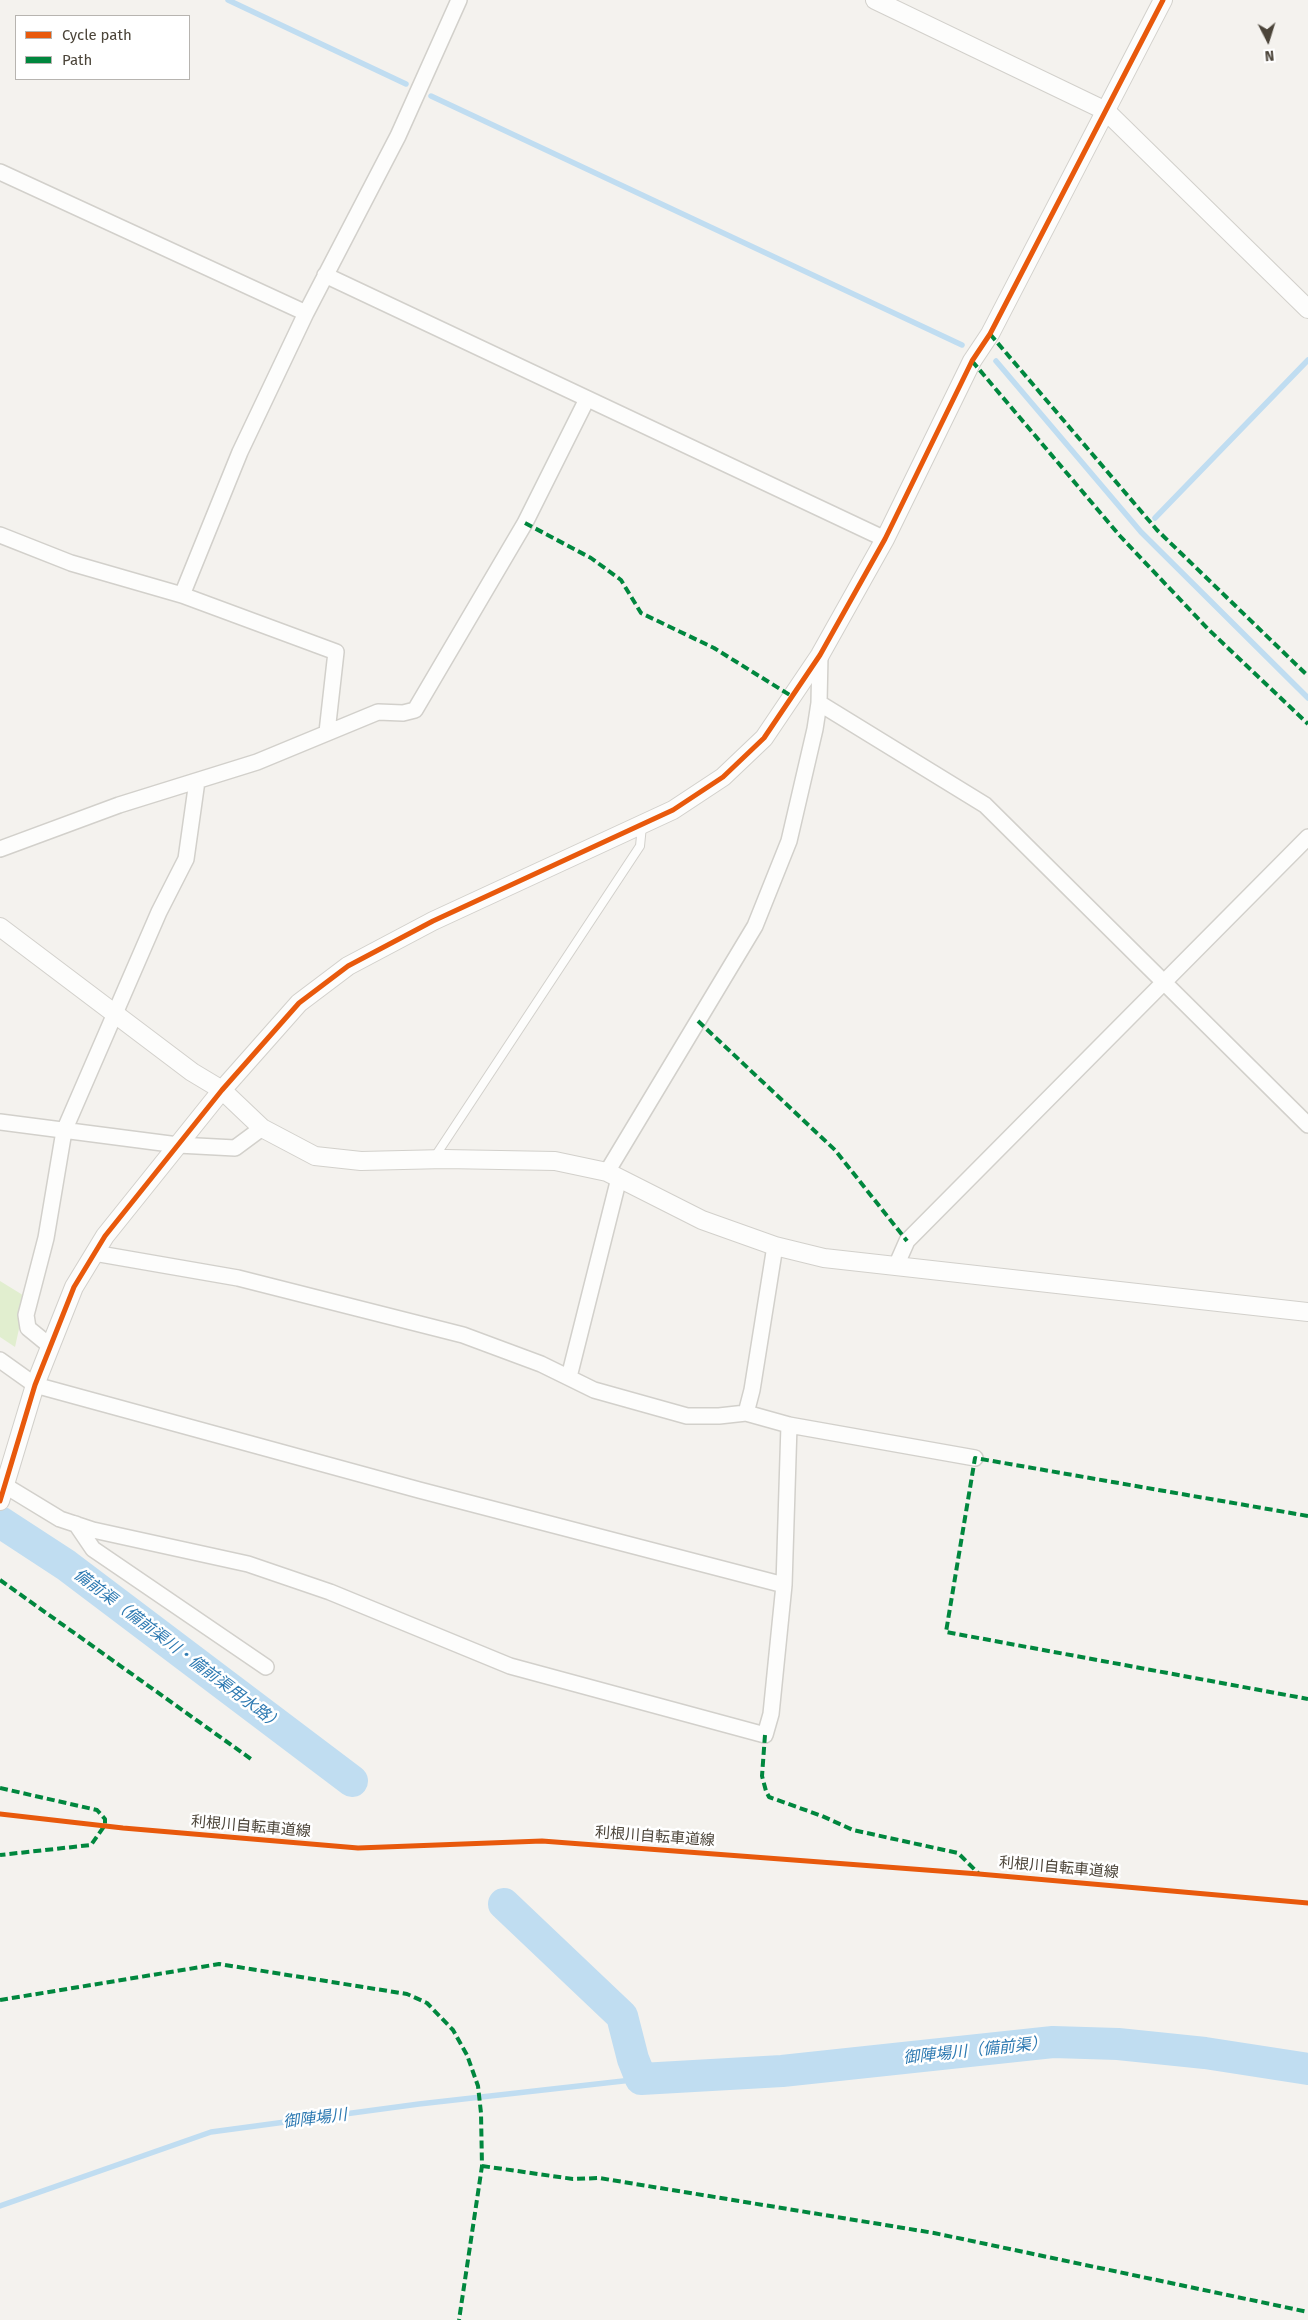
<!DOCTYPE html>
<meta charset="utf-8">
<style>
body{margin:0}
#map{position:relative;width:1308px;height:2320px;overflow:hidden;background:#f4f2ee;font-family:"Fira Sans",sans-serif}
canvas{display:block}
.legend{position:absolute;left:15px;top:15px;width:175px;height:65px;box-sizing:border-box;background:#fff;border:1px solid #b7b4b0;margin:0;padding:6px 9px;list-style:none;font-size:15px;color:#4b4439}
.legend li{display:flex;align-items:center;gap:10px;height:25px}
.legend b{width:25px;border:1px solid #b7b4b0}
.north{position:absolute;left:1243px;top:15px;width:50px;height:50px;-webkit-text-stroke:4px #fff;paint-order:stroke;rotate:175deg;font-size:14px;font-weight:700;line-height:20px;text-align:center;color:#4b4439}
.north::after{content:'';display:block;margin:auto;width:18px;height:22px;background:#4b4439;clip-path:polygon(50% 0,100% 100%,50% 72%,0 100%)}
</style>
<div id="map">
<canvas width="1308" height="2320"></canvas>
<ul class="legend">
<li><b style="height:6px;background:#e8590c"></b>Cycle path</li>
<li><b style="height:6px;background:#00873e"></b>Path</li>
</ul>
<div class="north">N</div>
</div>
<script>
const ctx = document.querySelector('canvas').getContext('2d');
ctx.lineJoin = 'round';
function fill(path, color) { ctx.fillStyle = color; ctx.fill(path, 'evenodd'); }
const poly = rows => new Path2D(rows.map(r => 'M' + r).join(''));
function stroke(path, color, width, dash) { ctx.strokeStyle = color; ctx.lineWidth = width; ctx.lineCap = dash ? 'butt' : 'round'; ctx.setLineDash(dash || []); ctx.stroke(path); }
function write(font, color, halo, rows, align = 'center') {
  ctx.font = font + ' "Fira Sans","Noto Sans JP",sans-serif'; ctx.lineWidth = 5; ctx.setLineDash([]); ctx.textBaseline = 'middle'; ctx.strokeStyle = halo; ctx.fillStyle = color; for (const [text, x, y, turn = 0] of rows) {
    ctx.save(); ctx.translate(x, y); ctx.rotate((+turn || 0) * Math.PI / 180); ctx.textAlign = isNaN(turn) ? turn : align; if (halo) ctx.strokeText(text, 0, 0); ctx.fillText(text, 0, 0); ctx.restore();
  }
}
fill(poly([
 [0,1281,26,1297,15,1347,0,1337]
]), '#e1eecf');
stroke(poly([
 [228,0,406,84],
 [431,96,962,345],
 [996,361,1141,532,1308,698],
 [1155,518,1308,360],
 [0,2206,211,2132,419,2104,641,2079]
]), '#c0ddf1', 5.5);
stroke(poly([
 [0,1522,66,1565,352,1781],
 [504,1904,622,2016,633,2059,641,2079,782,2071,1053,2042,1118,2044,1205,2053,1308,2069]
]), '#c0ddf1', 32);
const service = poly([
 [434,1158,640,846,642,826]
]);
const minor = poly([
 [0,172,306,313],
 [325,275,885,539],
 [0,535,71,563,182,595,336,652,327,732],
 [182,595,240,452,306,313,398,136,459,0],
 [819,703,985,805,1308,1125],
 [0,849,119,805,257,762,378,712,403,713,415,710,525,523,587,399],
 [0,1122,178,1145,235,1148,262,1128],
 [607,1172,755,926,789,841,815,729,819,703,820,655],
 [775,1246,752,1390,746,1413,789,1425,975,1458],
 [94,1253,238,1278,463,1335,541,1364,594,1390,687,1416,719,1416,746,1413],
 [896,1266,907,1241,1308,837],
 [50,1346,28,1328,26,1315,46,1238,64,1131,159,912,186,859,197,781],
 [0,1360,35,1385,419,1490,784,1585],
 [569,1377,619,1178],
 [4,1485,60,1519,93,1530,248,1564,330,1592,510,1666,765,1735,771,1714,784,1585,789,1425],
 [76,1524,93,1549,266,1667]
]);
const tertiary = poly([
 [875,0,1106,111,1308,309],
 [0,927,192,1072,222,1090,262,1128,315,1156,361,1161,445,1159,555,1161,607,1172,702,1220,775,1246,824,1258,1308,1312],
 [0,1501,35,1385,74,1287,105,1236,222,1090,299,1003,348,966,433,921,673,810,723,777,764,738,820,655,885,539,972,361,990,334,1163,0]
]);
stroke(service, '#d2d0cb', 10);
stroke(minor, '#d2d0cb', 18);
stroke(tertiary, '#d2d0cb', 20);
stroke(service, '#fdfdfc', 8);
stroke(minor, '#fdfdfc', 15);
stroke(tertiary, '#fdfdfc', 18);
stroke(poly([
 [990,334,1157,530,1308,676],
 [972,361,1120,536,1208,629,1308,724],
 [525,523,591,558,621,580,641,613,714,648,793,697],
 [698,1021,835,1150,907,1241],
 [1308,1516,975,1458,946,1632,1308,1699],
 [0,1580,251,1759],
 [765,1735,762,1776,766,1791,769,1797,822,1816,853,1830,958,1853,979,1874],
 [0,1788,97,1810,105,1819,105,1825,91,1845,0,1855],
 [0,2000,219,1964,407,1994,427,2003,453,2030,467,2055,478,2086,481,2113,482,2166,459,2320],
 [482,2166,573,2179,599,2178,934,2233,1308,2312]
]), '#00873e', 4, [8, 4]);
stroke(poly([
 [0,1501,35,1385,74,1287,105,1236,222,1090,299,1003,348,966,433,921,673,810,723,777,764,738,820,655,885,539,972,361,990,334,1163,0],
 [0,1814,123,1828,358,1848,542,1841,979,1874,1308,1903]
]), '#e8590c', 5);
write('15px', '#4b4439', '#fff', [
 ["利根川自転車道線",251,1827,5],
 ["利根川自転車道線",655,1837,4],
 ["利根川自転車道線",1059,1868,5]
]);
write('italic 16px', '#2e7ab2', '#fff', [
 ["備前渠（備前渠川・備前渠用水路）",178,1650,37],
 ["御陣場川（備前渠）",975,2051,-6],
 ["御陣場川",315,2119,-7]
]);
</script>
